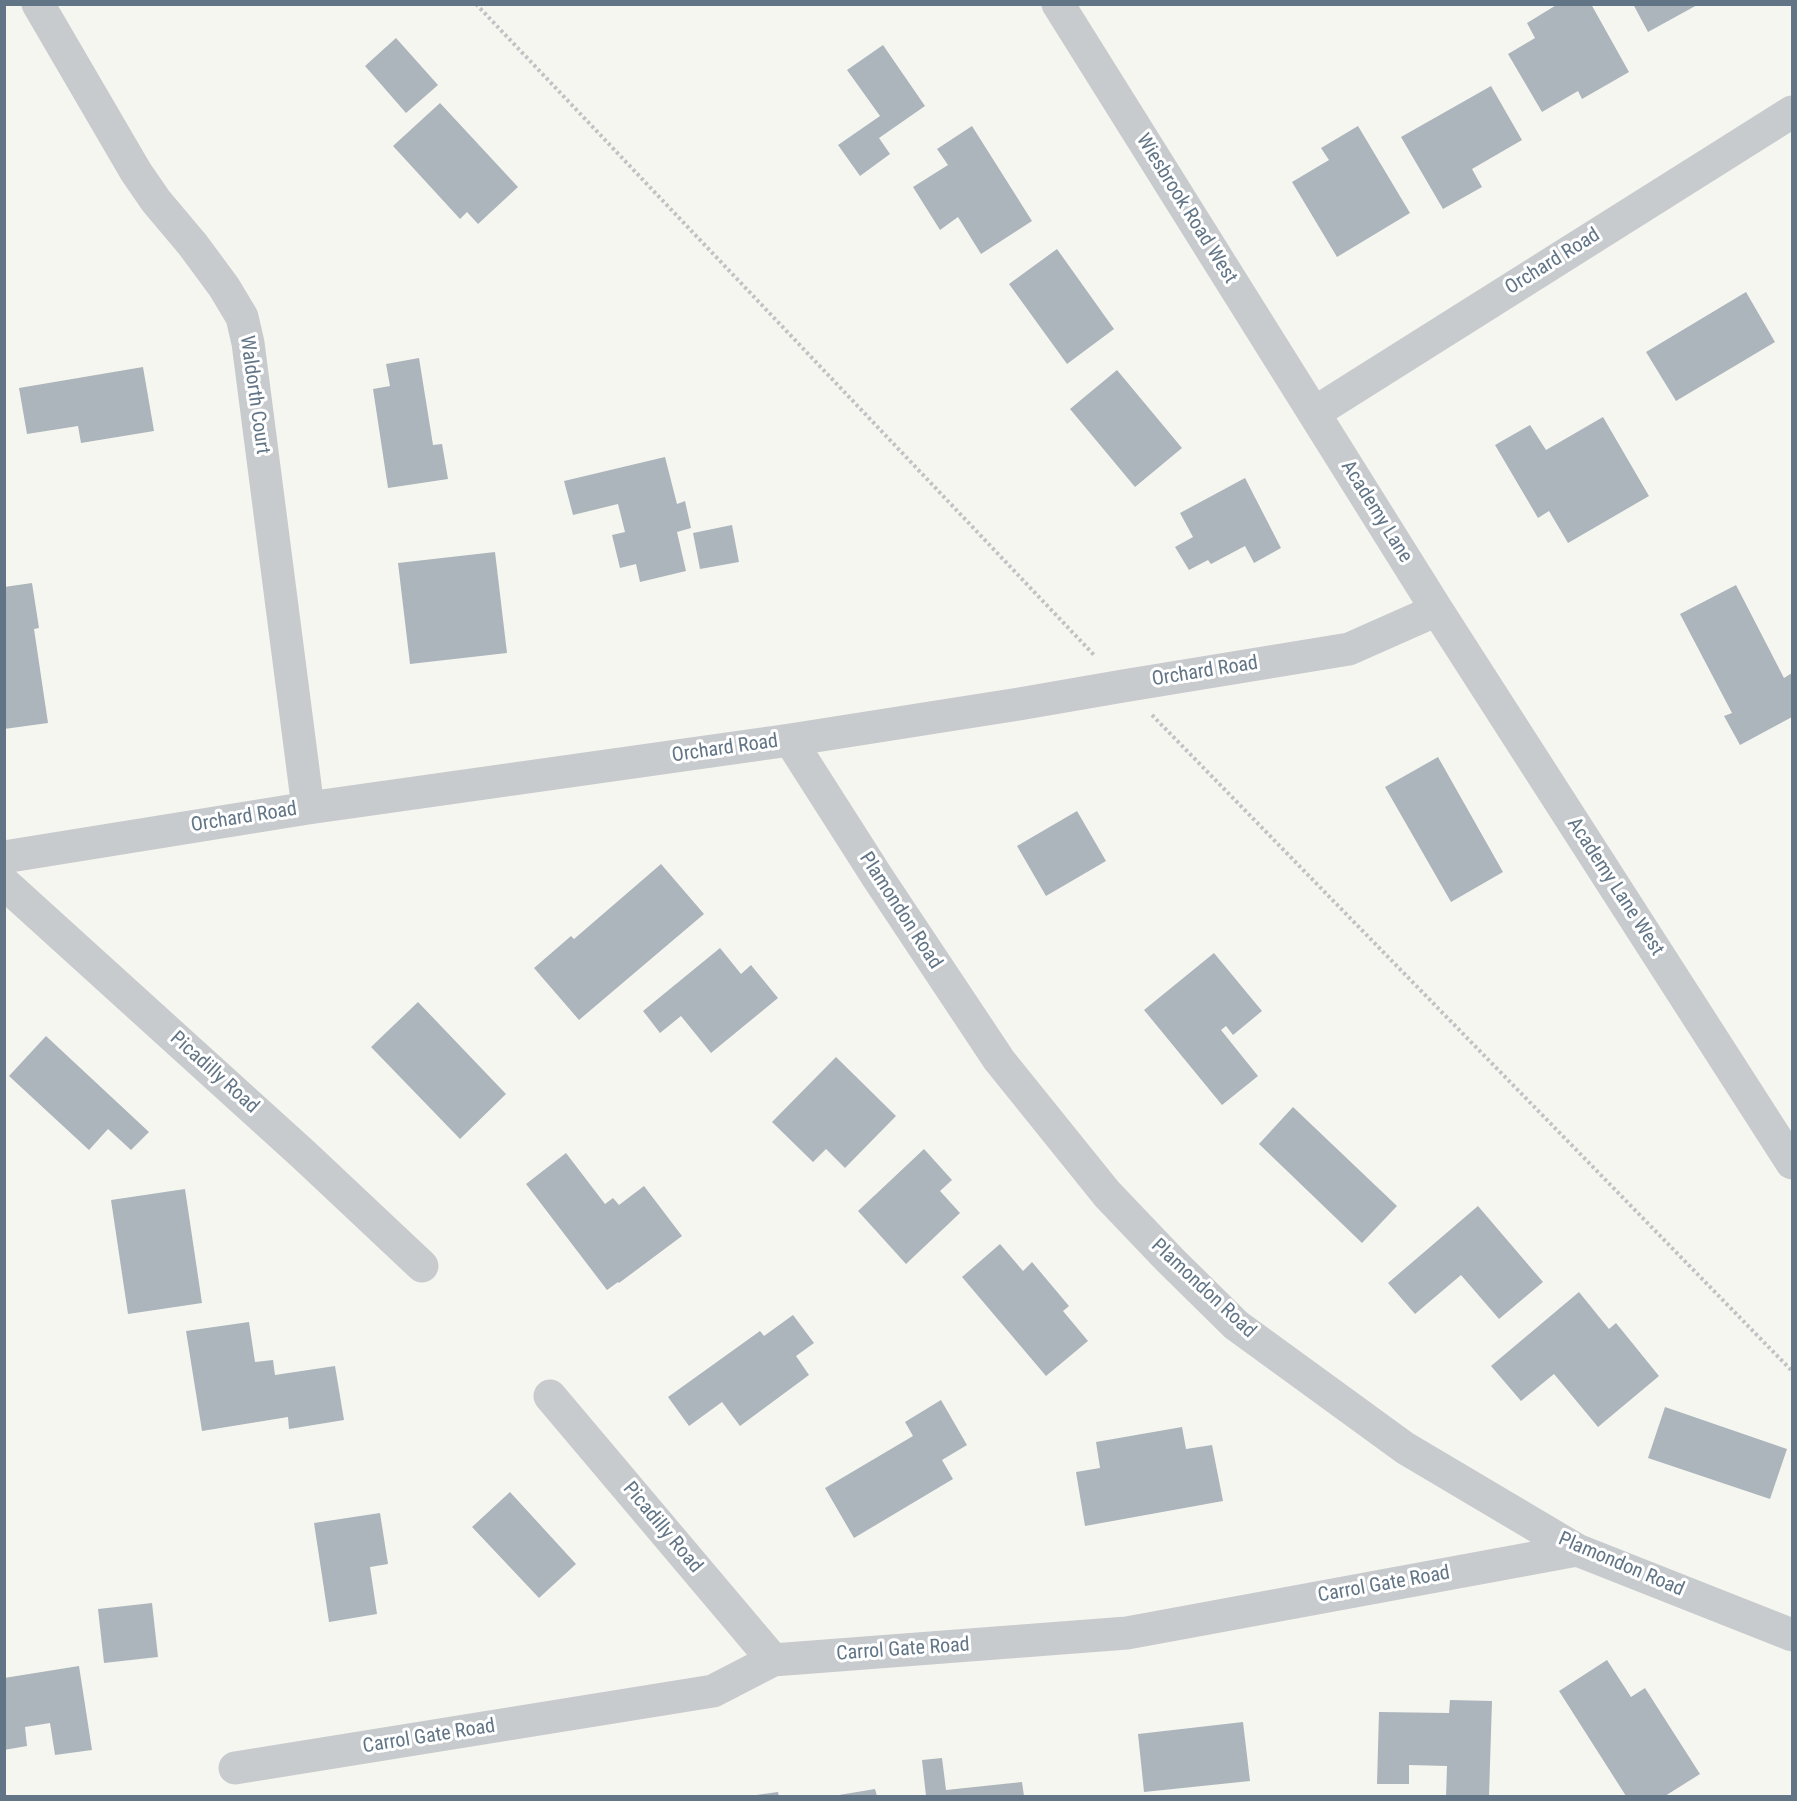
<!DOCTYPE html>
<style>
body{margin:0}
#map{position:relative;width:1797px;height:1801px;overflow:hidden;background:#f6f6f1;font-family:"Roboto Condensed",sans-serif}
canvas{display:block}
.frame{position:absolute;inset:0;border:6px solid #617586;pointer-events:none}
</style>
<div id="map">
<canvas width="1797" height="1801"></canvas>
<div class="frame"></div>
</div>
<script>
const ctx = document.querySelector('canvas').getContext('2d');
ctx.lineJoin = 'round';
function fill(path, color) { ctx.fillStyle = color; ctx.fill(path, 'evenodd'); }
const poly = rows => new Path2D(rows.map(r => 'M' + r).join(''));
function stroke(path, color, width, dash) { ctx.strokeStyle = color; ctx.lineWidth = width; ctx.lineCap = dash ? 'butt' : 'round'; ctx.setLineDash(dash || []); ctx.stroke(path); }
function write(font, color, halo, rows, align = 'center') {
  ctx.font = font + ' "Roboto Condensed",sans-serif'; ctx.lineWidth = 6; ctx.setLineDash([]); ctx.textBaseline = 'middle'; ctx.strokeStyle = halo; ctx.fillStyle = color; for (const [text, x, y, turn = 0] of rows) {
    ctx.save(); ctx.translate(x, y); ctx.rotate((+turn || 0) * Math.PI / 180); ctx.textAlign = isNaN(turn) ? turn : align; if (halo) ctx.strokeText(text, 0, 0); ctx.fillText(text, 0, 0); ctx.restore();
  }
}
fill(poly([
 [1558,4,1591,4,1629,72,1582,99,1578,91,1542,112,1508,54,1535,38,1527,23],
 [1633,4,1699,4,1648,32],
 [396,38,438,85,406,113,365,66],
 [883,45,925,106,879,138,890,154,860,176,838,145,880,116,847,70],
 [1491,86,1522,140,1472,169,1482,187,1443,209,1401,137],
 [440,103,518,187,478,224,467,212,460,219,393,146],
 [972,126,1032,221,981,254,958,217,940,230,913,187,948,165,937,149],
 [1358,126,1410,213,1337,257,1292,182,1329,160,1321,148],
 [1057,249,1114,329,1067,364,1009,284],
 [1746,292,1775,342,1676,401,1646,352],
 [419,358,433,445,442,444,448,479,388,488,373,389,390,386,386,364],
 [143,367,154,431,81,443,78,426,27,434,19,388],
 [1117,370,1182,448,1135,487,1070,409],
 [1603,417,1649,496,1568,543,1549,511,1538,518,1495,445,1530,425,1546,450],
 [665,457,677,504,685,501,691,528,677,532,686,571,640,582,636,564,620,568,612,535,625,532,618,504,573,515,564,481],
 [1245,478,1281,548,1254,563,1245,546,1211,564,1208,560,1189,570,1175,547,1193,537,1180,513],
 [732,525,739,562,700,569,693,533],
 [495,552,507,653,410,664,398,563],
 [32,583,39,628,34,629,48,723,4,729,4,587],
 [1736,585,1784,678,1792,673,1792,717,1740,745,1724,716,1732,713,1680,614],
 [1438,757,1503,872,1451,902,1385,787],
 [1077,811,1106,861,1046,896,1017,846],
 [661,864,704,914,579,1020,534,968,571,936,574,939],
 [720,948,741,974,751,965,778,998,711,1053,681,1016,660,1033,643,1011],
 [1214,953,1262,1011,1233,1035,1226,1026,1221,1030,1258,1076,1222,1105,1144,1010],
 [418,1002,506,1094,460,1139,371,1047],
 [46,1036,149,1132,131,1150,108,1129,89,1150,9,1076],
 [836,1057,896,1116,845,1168,826,1149,813,1162,772,1122],
 [1293,1107,1397,1206,1362,1243,1259,1144],
 [924,1149,952,1180,940,1191,960,1213,906,1264,858,1211],
 [566,1153,605,1204,613,1198,619,1205,644,1186,682,1236,619,1283,618,1282,607,1290,526,1184],
 [185,1189,202,1303,128,1314,111,1200],
 [1478,1206,1543,1282,1499,1319,1461,1275,1415,1314,1388,1283],
 [1000,1244,1023,1271,1032,1262,1069,1306,1063,1311,1088,1341,1046,1376,962,1277],
 [1579,1292,1609,1329,1616,1323,1659,1376,1598,1427,1554,1374,1521,1401,1491,1366],
 [793,1315,814,1343,796,1356,809,1375,740,1426,722,1402,689,1426,668,1397,760,1331,764,1336],
 [249,1322,255,1362,273,1360,275,1375,335,1366,344,1420,289,1429,288,1417,202,1431,186,1331],
 [941,1400,967,1445,942,1460,953,1479,854,1538,825,1488,913,1436,905,1422],
 [1665,1407,1787,1449,1770,1499,1648,1458],
 [1182,1427,1186,1449,1212,1445,1223,1501,1085,1526,1076,1472,1100,1468,1096,1442],
 [510,1492,576,1564,539,1598,472,1527],
 [380,1513,388,1564,370,1567,377,1614,329,1622,314,1523],
 [152,1603,158,1657,104,1663,98,1609],
 [1607,1660,1631,1697,1645,1688,1700,1774,1665,1796,1626,1796,1559,1691],
 [79,1666,92,1750,55,1755,50,1723,25,1727,27,1746,4,1750,4,1678],
 [1450,1700,1492,1701,1489,1796,1446,1796,1447,1766,1409,1765,1409,1784,1377,1784,1379,1712,1449,1713],
 [1243,1722,1250,1781,1144,1792,1138,1734],
 [942,1758,946,1790,1022,1782,1024,1796,926,1796,922,1760],
 [875,1789,877,1796,839,1796,839,1795],
 [778,1792,779,1796,757,1796,756,1795]
]), '#acb5bb');
stroke(poly([
 [476,4,1095,656],
 [1152,715,1792,1371]
]), '#c0c2c4', 4, [3, 3]);
stroke(poly([
 [38,4,136,172,156,201,193,245,224,287,242,317,248,343,308,808],
 [1058,4,1437,610,1792,1163],
 [1314,413,1792,112],
 [790,740,878,878,999,1060,1107,1194,1170,1260,1236,1325,1405,1448,1577,1550,1792,1635],
 [4,857,308,808,790,740,1019,704,1123,686,1349,649,1437,610],
 [4,883,304,1155,422,1266],
 [550,1396,773,1660],
 [235,1768,713,1691,773,1660,1127,1633,1577,1550]
]), '#c8cbce', 33);
write('20px', '#617586', '#fff', [
 ["Wiesbrook Road West",1186,209,58],
 ["Orchard Road",1553,262,-32],
 ["Waldorth Court",254,395,82],
 ["Academy Lane",1376,512,58],
 ["Orchard Road",1205,672,-9],
 ["Orchard Road",725,749,-8],
 ["Orchard Road",244,818,-9],
 ["Academy Lane West",1615,887,57],
 ["Plamondon Road",900,911,57],
 ["Picadilly Road",214,1073,42],
 ["Plamondon Road",1203,1289,43],
 ["Picadilly Road",662,1528,50],
 ["Plamondon Road",1621,1565,23],
 ["Carrol Gate Road",1384,1585,-10],
 ["Carrol Gate Road",903,1650,-4],
 ["Carrol Gate Road",429,1737,-9]
]);
</script>
